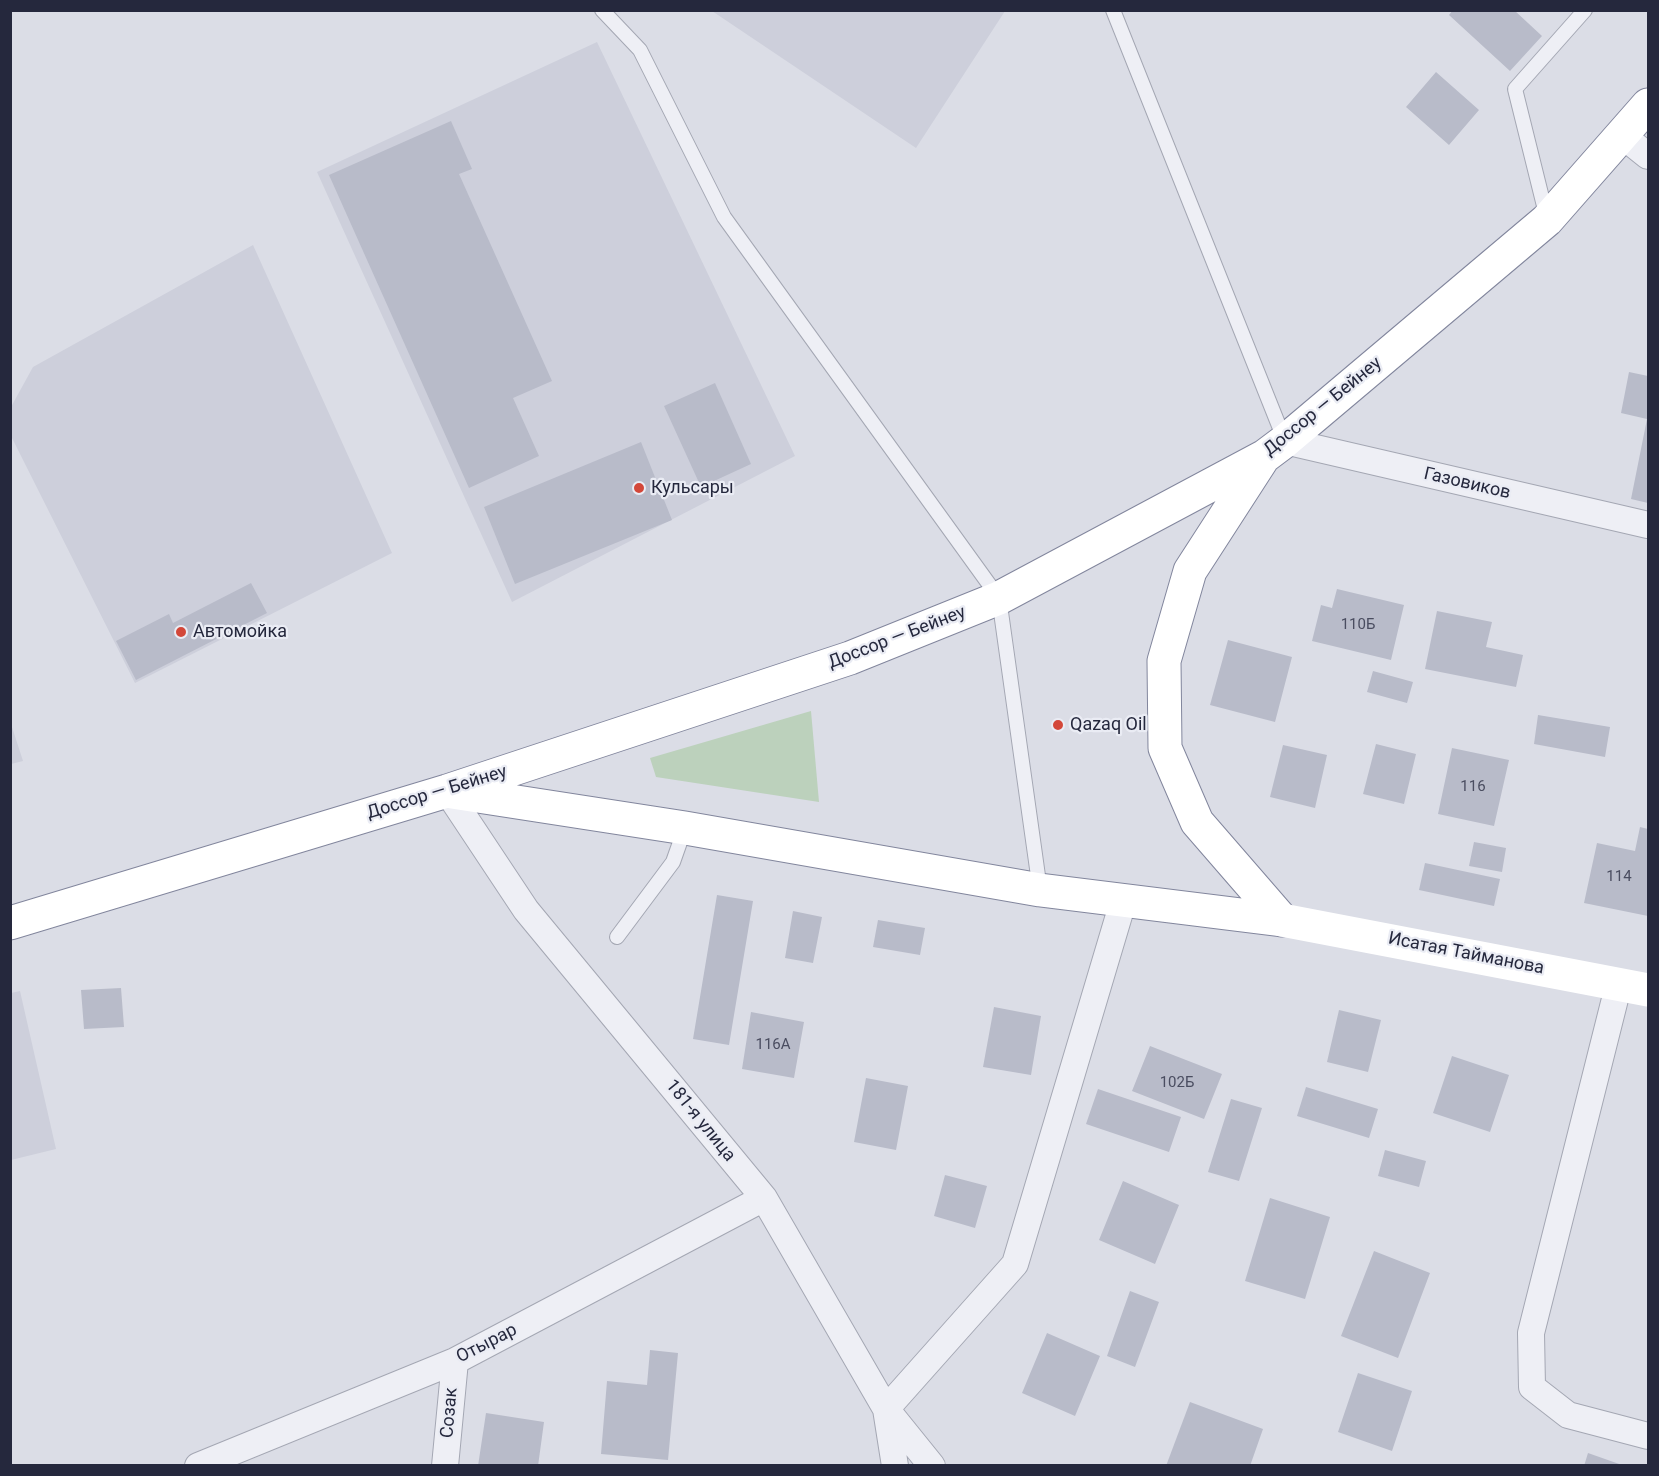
<!DOCTYPE html>
<meta charset="utf-8">
<style>
body{margin:0}
#map{position:relative;width:1659px;height:1476px;overflow:hidden;background:#dbdde6;font-family:Roboto,sans-serif}
canvas{display:block}
.frame{position:absolute;inset:0;border:12px solid #25283d;pointer-events:none}
</style>
<div id="map">
<canvas width="1659" height="1476"></canvas>
<div class="frame"></div>
</div>
<script>
const ctx = document.querySelector('canvas').getContext('2d');
ctx.lineJoin = 'round';
function fill(path, color) { ctx.fillStyle = color; ctx.fill(path, 'evenodd'); }
const poly = rows => new Path2D(rows.map(r => 'M' + r).join(''));
function stroke(path, color, width, dash) { ctx.strokeStyle = color; ctx.lineWidth = width; ctx.lineCap = dash ? 'butt' : 'round'; ctx.setLineDash(dash || []); ctx.stroke(path); }
function write(font, color, halo, rows, align = 'center') {
  ctx.font = font + ' Roboto,sans-serif'; ctx.lineWidth = 4.5; ctx.setLineDash([]); ctx.textBaseline = 'middle'; ctx.strokeStyle = halo; ctx.fillStyle = color; for (const [text, x, y, turn = 0] of rows) {
    ctx.save(); ctx.translate(x, y); ctx.rotate((+turn || 0) * Math.PI / 180); ctx.textAlign = isNaN(turn) ? turn : align; if (halo) ctx.strokeText(text, 0, 0); ctx.fillText(text, 0, 0); ctx.restore();
  }
}
fill(poly([
 [712,11,1005,11,916,148],
 [597,42,795,456,512,602,317,172],
 [253,245,392,553,135,683,11,436,11,407,33,367],
 [11,724,23,761,11,764,10,764],
 [20,991,56,1149,11,1160,11,993]
]), '#cdcfdb');
fill(poly([
 [811,711,819,802,656,777,650,758]
]), '#bcd1bc');
fill(poly([
 [1453,10,1514,10,1542,36,1510,71,1449,15],
 [1436,72,1479,110,1449,145,1406,107],
 [451,121,472,169,459,174,552,381,513,398,539,456,469,488,329,175],
 [1629,372,1648,376,1648,503,1631,499,1647,419,1621,413],
 [715,383,751,464,701,487,664,406],
 [641,442,672,520,515,584,484,507],
 [251,583,267,613,136,680,116,641,169,614,173,623],
 [1337,589,1404,605,1391,660,1312,641,1321,605,1332,608],
 [1437,611,1492,622,1486,647,1523,655,1516,687,1425,669],
 [1228,640,1292,657,1275,722,1210,705],
 [1373,671,1413,682,1407,703,1367,692],
 [1538,715,1610,727,1605,757,1534,744],
 [1376,744,1416,754,1404,804,1363,794],
 [1283,745,1327,755,1315,808,1270,797],
 [1452,748,1509,760,1494,826,1438,814],
 [1640,827,1648,829,1648,916,1584,903,1597,843,1635,851],
 [1474,842,1506,848,1502,872,1469,866],
 [1425,863,1500,879,1494,906,1419,890],
 [717,895,753,901,729,1045,693,1039],
 [793,911,822,917,813,963,785,958],
 [878,920,925,928,920,955,873,947],
 [121,988,124,1027,84,1029,81,990],
 [994,1007,1041,1016,1031,1075,983,1067],
 [1339,1010,1381,1020,1368,1072,1327,1062],
 [751,1012,804,1022,794,1078,742,1069],
 [1150,1046,1222,1074,1204,1119,1132,1091],
 [1452,1056,1509,1075,1490,1132,1433,1113],
 [866,1078,908,1086,896,1150,854,1142],
 [1306,1087,1378,1109,1369,1138,1297,1116],
 [1098,1089,1181,1117,1169,1152,1086,1124],
 [1231,1099,1262,1108,1239,1181,1208,1172],
 [1385,1150,1426,1161,1419,1187,1378,1176],
 [945,1175,987,1186,975,1228,934,1216],
 [1123,1181,1179,1205,1155,1264,1099,1240],
 [1270,1198,1330,1217,1305,1299,1245,1281],
 [1374,1251,1430,1273,1398,1358,1341,1336],
 [1130,1291,1159,1302,1135,1367,1107,1356],
 [1047,1333,1100,1356,1075,1416,1022,1393],
 [650,1350,678,1353,668,1460,601,1454,607,1381,647,1385],
 [1358,1373,1412,1391,1392,1451,1338,1432],
 [1190,1402,1263,1429,1250,1466,1166,1466],
 [486,1413,544,1422,538,1466,478,1466],
 [1588,1453,1622,1465,1622,1466,1584,1466]
]), '#b8bbc9');
const lane = poly([
 [602,10,640,50,724,217,999,598,1040,890],
 [1113,10,1285,441],
 [1547,218,1515,89,1585,10],
 [617,937,673,862,685,828]
]);
const street = poly([
 [1623,136,1648,156],
 [1285,441,1648,525],
 [447,791,526,910,764,1198,886,1409,932,1466],
 [1619,983,1531,1333,1532,1387,1568,1415,1648,1436],
 [198,1466,455,1361,764,1198],
 [445,1466,455,1361],
 [895,1466,886,1409,1015,1264,1123,902]
]);
const highway = poly([
 [1263,458,1190,571,1164,661,1165,748,1197,822,1282,920],
 [452,792,685,828,1040,890,1282,920],
 [10,923,447,791,850,658,999,598,1265,456,1285,441,1547,220,1648,105]
]);
stroke(lane, '#a4a7b3', 16);
stroke(street, '#a4a7b3', 28);
stroke(highway, '#82869d', 35);
stroke(lane, '#eeeff5', 14);
stroke(street, '#eeeff5', 26);
stroke(poly([
 [1282,920,1648,990]
]), '#fff', 33);
stroke(highway, '#fff', 33);
for (const [x, y, r, color] of [
 [639,488,6,"#d34739"],
 [181,632,6,"#d34739"],
 [1058,725,6,"#d34739"]
]) { const dot = new Path2D(); dot.arc(x, y, r, 0, 2 * Math.PI); ctx.fillStyle = color; ctx.fill(dot); stroke(dot, '#eaecf4', 2); }
write('15px', '#4a4d60', null, [
 ["110Б",1358,625],
 ["116",1473,787],
 ["114",1619,877],
 ["116А",773,1045],
 ["102Б",1177,1083]
]);
write('18px', '#25283d', '#eaecf4', [
 ["Доссор — Бейнеу",1323,407,-39],
 ["Газовиков",1467,484,13],
 ["Доссор — Бейнеу",897,638,-21],
 ["Доссор — Бейнеу",437,793,-17],
 ["Исатая Тайманова",1466,954,11],
 ["181-я улица",700,1121,51],
 ["Отырар",487,1344,-27],
 ["Созак",450,1413,-85]
]);
write('18px', '#25283d', '#eaecf4', [
 ["Кульсары",651,488],
 ["Автомойка",193,632],
 ["Qazaq Oil",1070,725]
], 'left');
</script>
